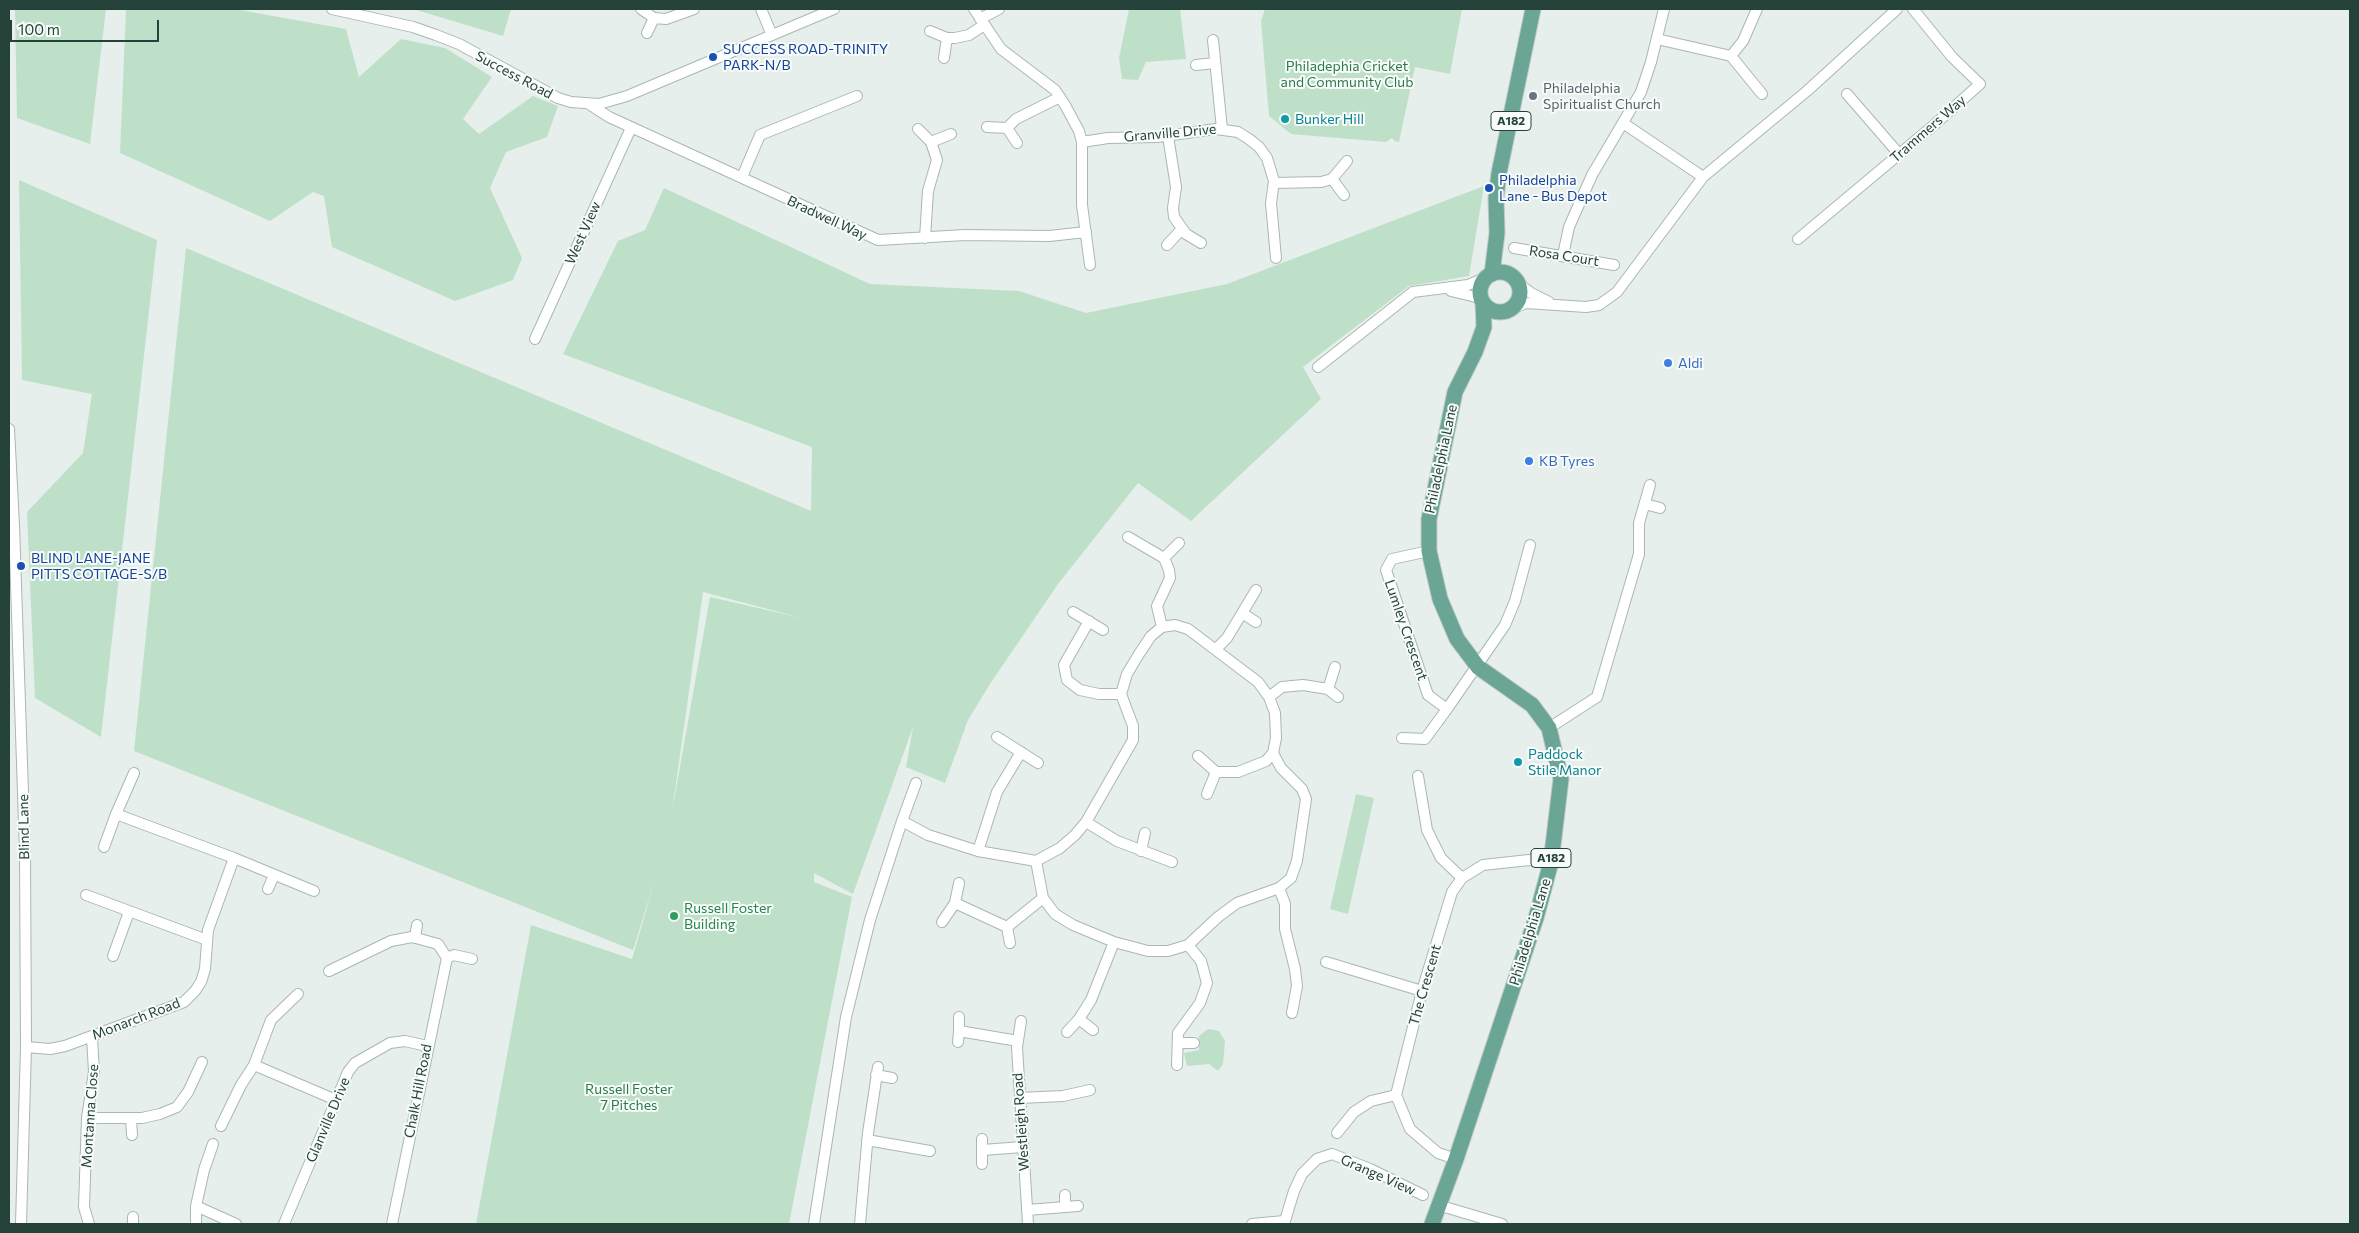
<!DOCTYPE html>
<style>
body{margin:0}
#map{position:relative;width:2359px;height:1233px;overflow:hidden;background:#e6efeb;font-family:Commissioner,sans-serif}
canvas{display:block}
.frame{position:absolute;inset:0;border:10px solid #24423a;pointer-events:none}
.scale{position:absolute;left:10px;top:20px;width:149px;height:22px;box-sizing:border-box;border:2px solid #24423a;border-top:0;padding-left:6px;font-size:15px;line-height:18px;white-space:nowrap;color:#24423a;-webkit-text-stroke:4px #f7fbf9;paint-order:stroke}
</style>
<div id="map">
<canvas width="2359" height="1233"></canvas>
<div class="frame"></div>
<div class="scale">100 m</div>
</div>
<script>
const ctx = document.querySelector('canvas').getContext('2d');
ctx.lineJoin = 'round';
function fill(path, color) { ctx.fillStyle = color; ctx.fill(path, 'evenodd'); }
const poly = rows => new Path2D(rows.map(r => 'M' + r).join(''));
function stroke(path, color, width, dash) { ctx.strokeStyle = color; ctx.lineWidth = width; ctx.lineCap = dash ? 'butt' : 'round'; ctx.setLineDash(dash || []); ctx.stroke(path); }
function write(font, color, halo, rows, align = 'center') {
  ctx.font = font + ' Commissioner,sans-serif'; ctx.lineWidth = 4; ctx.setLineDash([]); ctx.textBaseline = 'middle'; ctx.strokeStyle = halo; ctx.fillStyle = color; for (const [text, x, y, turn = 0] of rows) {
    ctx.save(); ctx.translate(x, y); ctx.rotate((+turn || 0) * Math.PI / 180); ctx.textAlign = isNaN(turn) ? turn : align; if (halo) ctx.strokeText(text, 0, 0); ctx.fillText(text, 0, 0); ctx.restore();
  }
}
fill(poly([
 [15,9,106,9,90,144,17,118],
 [126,9,234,9,346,29,359,77,401,39,445,48,492,77,463,119,479,134,533,96,558,106,547,137,506,152,490,188,522,258,513,280,455,301,332,247,324,196,313,192,270,221,120,153],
 [413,9,511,9,503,36],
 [1129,9,1180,9,1186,59,1146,62,1138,80,1122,79,1119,58],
 [1265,9,1462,9,1450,74,1415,67,1399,142,1395,141,1392,138,1386,142,1291,134,1269,116,1261,21],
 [19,180,157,240,101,737,35,698,27,512,83,453,92,394,22,380],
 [1484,186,1469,276,1409,286,1303,367,1321,399,1191,521,1138,483,1058,584,990,684,968,720,945,783,906,767,913,727,853,894,814,873,814,882,852,897,789,1224,476,1224,531,925,632,959,656,876,633,950,134,751,186,248,811,511,812,447,563,354,618,241,645,230,664,188,870,284,1019,291,1086,313,1227,284],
 [703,592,802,618,710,597,672,812],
 [1356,794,1374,798,1348,914,1330,909],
 [1208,1029,1219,1031,1225,1041,1223,1064,1218,1071,1209,1064,1187,1066,1184,1053,1199,1050,1199,1036]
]), '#bfe0c8');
const minor = poly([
 [332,9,413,27,436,35,459,44,558,98,571,102,599,104,627,96,834,9],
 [641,9,654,18,666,19,694,9],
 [761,9,772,35],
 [974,9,1001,49,1055,90,1065,105,1079,131,1082,142,1082,205,1090,265],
 [980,19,999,9],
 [930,31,947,38,955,38,969,35,984,25],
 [647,33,654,18],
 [1657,39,1731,56,1762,94],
 [1213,40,1222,129],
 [1731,56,1743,41,1757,9],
 [944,58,947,38],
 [1196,65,1215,63],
 [1847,94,1899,154],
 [589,104,609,117,878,240,965,235,1049,236,1086,232],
 [1623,123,1703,177],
 [987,127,1007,128,1017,143],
 [1007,128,1016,119,1060,97],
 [918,129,931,142,937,160,928,191,925,238],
 [1168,136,1176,187,1173,208,1174,217,1186,234,1201,243],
 [931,142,951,134],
 [1082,142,1108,138,1157,137,1216,129,1238,132,1249,139,1259,147,1267,158,1274,181,1271,203,1276,258],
 [742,177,760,135,857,96],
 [1332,179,1344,195],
 [1274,183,1321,182,1332,179,1347,161],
 [1798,239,1934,125,1980,84,1952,57,1913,9],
 [1167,245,1182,229],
 [1514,248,1614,265],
 [1563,255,1569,227,1592,175,1641,92,1651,62,1664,9],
 [1518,283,1531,293,1549,302],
 [1451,291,1480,298],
 [1513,308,1526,303,1586,307,1599,305,1617,292,1703,177,1807,91,1897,9],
 [535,339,631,128],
 [1318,367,1413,292,1468,285,1487,277],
 [9,429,14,525,25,852,26,1047,21,1224],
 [1645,504,1660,508],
 [1128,537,1164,558,1169,570,1170,578,1157,606,1162,627],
 [1429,551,1392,559,1386,570,1428,695,1447,709,1505,625,1515,601,1530,545],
 [1164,558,1179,543],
 [1073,612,1103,630],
 [1242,613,1256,622],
 [1089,621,1064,665,1067,680,1080,690,1099,694,1121,694],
 [1216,649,1227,638,1256,590],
 [1328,689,1338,697],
 [1269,697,1282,687,1303,685,1328,689,1335,667],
 [1549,728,1597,697,1639,554,1639,523,1650,485],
 [997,737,1038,763],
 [1402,738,1425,739,1447,709],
 [1198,756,1216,772,1238,772,1266,761,1273,753],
 [134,773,116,814,234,858,314,891],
 [1418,776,1427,830,1441,858,1462,878],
 [916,783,902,821,928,835,978,851,1036,861,1043,898,1055,914,1073,925,1114,942,1148,951,1168,951,1188,945,1218,917,1237,903,1279,888,1291,878,1297,861,1306,799,1302,789,1281,768,1273,753,1276,738,1275,713,1269,697,1258,682,1188,629,1175,625,1162,627,1151,636,1139,654,1127,674,1121,694,1133,726,1133,740,1086,822,1075,835,1060,848,1036,861],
 [1207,794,1216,772],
 [1086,822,1117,841,1172,862],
 [104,847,116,814],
 [978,851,997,792,1021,752],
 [1141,851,1145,833],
 [1279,888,1285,904,1285,929,1295,969,1297,986,1292,1013],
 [268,889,274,875],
 [86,895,207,940],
 [955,903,1007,927,1010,943],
 [942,922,955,903,959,883],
 [1007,927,1043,898],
 [415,938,417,925],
 [113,956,129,912],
 [447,958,454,955,472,959],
 [1326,962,1422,991],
 [329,971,391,941,412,937,438,944,447,958,392,1224],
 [959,1017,959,1031,1018,1041],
 [1079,1019,1093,1030],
 [1021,1021,1017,1047,1028,1224],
 [1067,1032,1079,1019,1091,1000,1114,942],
 [958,1042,959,1031],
 [1178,1043,1194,1043],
 [26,1047,50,1049,65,1046,184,1002,195,991,201,982,205,969,208,930,234,858],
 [254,1065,336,1100],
 [1177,1065,1178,1033,1200,1003,1207,983,1201,961,1188,945],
 [876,1075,892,1078],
 [1020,1098,1063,1096,1090,1090],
 [87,1118,142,1118,160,1114,177,1107,188,1092,202,1062],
 [131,1118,132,1135],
 [221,1126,241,1085,254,1065,271,1020,298,994],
 [1337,1133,1354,1112,1371,1101,1396,1095],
 [982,1139,982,1150,1023,1147],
 [867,1140,930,1151],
 [982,1150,982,1164],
 [1456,1159,1438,1153,1410,1129,1396,1095,1422,991,1452,892,1462,878,1483,865,1529,860,1551,862],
 [1065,1195,1065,1206],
 [1438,1205,1502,1224],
 [196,1206,236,1224],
 [1027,1210,1078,1206],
 [133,1217,133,1224],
 [89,1224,84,1207,87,1118,94,1072,92,1037],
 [196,1224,196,1206,204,1170,213,1144],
 [284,1224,348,1072,355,1063,390,1043,405,1041,427,1046],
 [814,1224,846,1017,870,920,902,821],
 [860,1224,868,1133,878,1067],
 [1252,1224,1284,1221],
 [1284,1224,1294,1191,1302,1174,1317,1159,1332,1154,1370,1169,1423,1195]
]);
const primary = poly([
 '1480 292a20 20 0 1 1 40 0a20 20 0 1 1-40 0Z',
 [1492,274,1497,233,1496,198,1499,173,1533,9],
 [1432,1224,1456,1159,1536,918,1551,862,1561,779,1549,728,1532,705,1478,667,1457,639,1440,599,1429,551,1429,519,1455,392,1475,352,1484,327,1483,303]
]);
stroke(minor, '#a8b8b2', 12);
stroke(primary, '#c2cac8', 17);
stroke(minor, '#fff', 10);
stroke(primary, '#6aa596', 15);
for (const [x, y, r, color] of [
 [713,57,5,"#1a4fb4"],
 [1533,96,5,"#6b7280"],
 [1285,119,5,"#0f9aa8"],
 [1489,188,5,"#1a4fb4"],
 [1668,363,5,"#3f7fe0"],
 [1529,461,5,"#3f7fe0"],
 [21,566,5,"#1a4fb4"],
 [1518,762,5,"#0f9aa8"],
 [674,916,5,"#2e9e5b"]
]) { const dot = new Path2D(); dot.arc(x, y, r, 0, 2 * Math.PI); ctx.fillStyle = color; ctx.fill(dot); stroke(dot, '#f7fbf9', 2); }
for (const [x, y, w] of [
 [1511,121,40],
 [1551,858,40]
]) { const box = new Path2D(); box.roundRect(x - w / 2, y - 9.5, w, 19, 4); ctx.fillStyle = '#f7fbf9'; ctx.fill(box); stroke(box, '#24423a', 1); }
write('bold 12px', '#24423a', null, [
 ["A182",1511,121],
 ["A182",1551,858]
]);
write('14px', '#164399', '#f7fbf9', [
 ["SUCCESS ROAD-TRINITY",723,49],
 ["PARK-N/B",723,65],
 ["Philadelphia",1499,180],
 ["Lane - Bus Depot",1499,196],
 ["BLIND LANE-JANE",31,558],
 ["PITTS COTTAGE-S/B",31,574]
], 'left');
write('14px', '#2d7a4b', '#f7fbf9', [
 ["Philadephia Cricket",1347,66],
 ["and Community Club",1347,82],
 ["Russell Foster",629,1089],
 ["7 Pitches",629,1105]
]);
write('14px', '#24423a', '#f7fbf9', [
 ["Success Road",514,75,28],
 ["Trammers Way",1928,129,-41],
 ["Granville Drive",1170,133,-5],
 ["Bradwell Way",827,218,25],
 ["West View",583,233,-66],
 ["Rosa Court",1564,256,9],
 ["Philadelphia Lane",1441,459,-78],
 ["Lumley Crescent",1406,630,71],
 ["Blind Lane",24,827,-91],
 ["Philadelphia Lane",1530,932,-73],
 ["The Crescent",1425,985,-74],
 ["Monarch Road",136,1019,-21],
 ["Chalk Hill Road",418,1091,-79],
 ["Montanna Close",90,1116,-86],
 ["Glanville Drive",328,1120,-67],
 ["Westleigh Road",1021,1122,-94],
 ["Grange View",1378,1175,24]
]);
write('14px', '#5b616d', '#f7fbf9', [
 ["Philadelphia",1543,88],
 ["Spiritualist Church",1543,104]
], 'left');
write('14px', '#0d838f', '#f7fbf9', [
 ["Bunker Hill",1295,119],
 ["Paddock",1528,754],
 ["Stile Manor",1528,770]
], 'left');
write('14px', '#366cbe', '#f7fbf9', [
 ["Aldi",1678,363],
 ["KB Tyres",1539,461]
], 'left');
write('14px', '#27864d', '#f7fbf9', [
 ["Russell Foster",684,908],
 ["Building",684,924]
], 'left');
</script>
